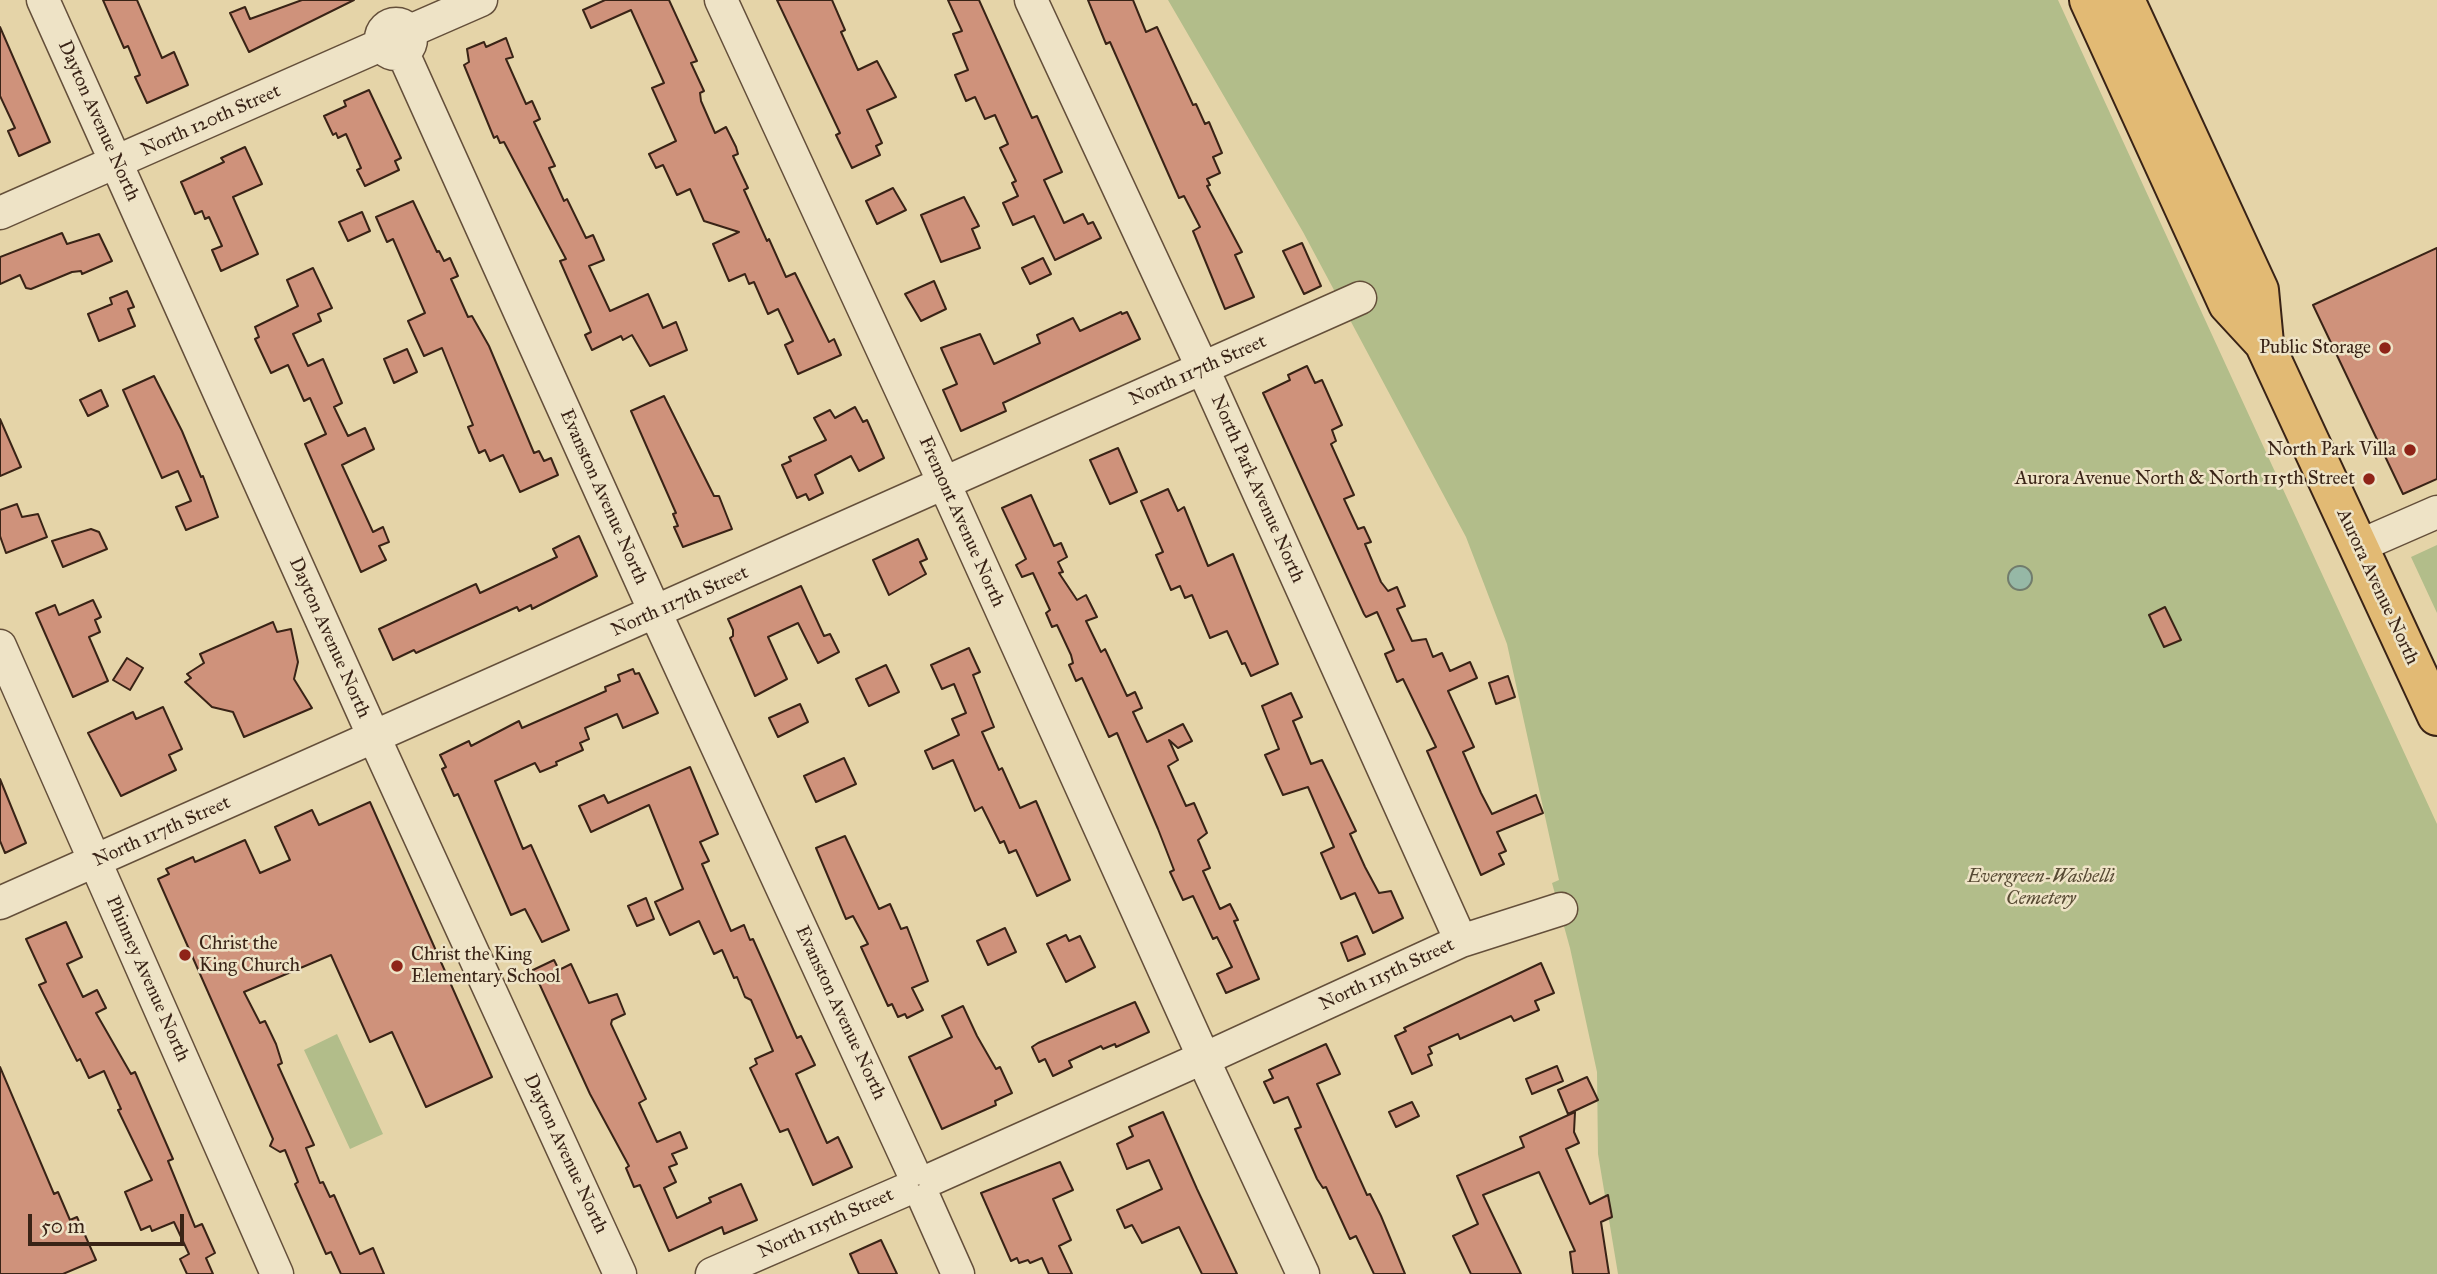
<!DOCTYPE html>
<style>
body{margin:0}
#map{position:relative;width:2437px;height:1274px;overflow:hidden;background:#e5d4a8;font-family:"IM FELL Great Primer",serif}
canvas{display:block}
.scale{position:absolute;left:28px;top:1214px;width:156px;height:32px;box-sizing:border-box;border:4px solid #392316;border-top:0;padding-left:9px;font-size:21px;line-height:24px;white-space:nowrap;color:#392316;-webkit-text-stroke:5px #eee3c6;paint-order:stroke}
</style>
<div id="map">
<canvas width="2437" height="1274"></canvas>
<div class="scale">50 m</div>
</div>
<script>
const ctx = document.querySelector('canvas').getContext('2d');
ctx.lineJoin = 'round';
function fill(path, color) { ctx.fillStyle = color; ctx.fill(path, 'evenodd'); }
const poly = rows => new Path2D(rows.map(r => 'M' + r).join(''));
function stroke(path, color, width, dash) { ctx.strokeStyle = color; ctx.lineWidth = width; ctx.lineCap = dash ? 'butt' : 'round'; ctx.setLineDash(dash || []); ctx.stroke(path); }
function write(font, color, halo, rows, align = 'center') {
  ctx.font = font + ' "IM FELL Great Primer",serif'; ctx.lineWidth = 5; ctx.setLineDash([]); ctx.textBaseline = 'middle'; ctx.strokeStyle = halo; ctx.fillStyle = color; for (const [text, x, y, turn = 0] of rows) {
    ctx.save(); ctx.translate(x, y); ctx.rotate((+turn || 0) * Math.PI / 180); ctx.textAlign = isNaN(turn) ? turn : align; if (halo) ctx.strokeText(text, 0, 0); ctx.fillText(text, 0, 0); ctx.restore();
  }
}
fill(poly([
 [1168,0,2058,0,2437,824,2437,1274,1618,1274,1598,1154,1597,1072,1570,948,1552,883,1559,880,1507,644,1466,537,1303,232],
 [2437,545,2437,613,2411,557],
 [337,1034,383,1134,350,1149,304,1050]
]), '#b2bd8a');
const water = poly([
 '2008 578a12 12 0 1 1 24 0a12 12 0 1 1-24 0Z'
]);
fill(water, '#96b8a6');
stroke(water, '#717c6c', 2);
const building = poly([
 [103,0,137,0,162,58,174,52,188,85,147,103,135,77,140,75,128,46,124,48,103,0],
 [302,0,354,0,249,52,230,13,245,7,250,19,302,0],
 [605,0,669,0,697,61,691,63,704,91,700,93,701,101,715,133,726,127,736,147,738,154,733,156,748,188,744,190,767,241,769,239,786,277,795,273,829,342,834,339,841,355,798,374,785,345,793,341,778,309,768,314,754,282,749,284,745,274,729,281,713,244,739,232,704,221,690,189,677,195,663,165,656,168,649,154,676,141,652,88,664,83,631,10,591,28,583,10,605,0],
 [777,0,832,0,845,30,841,32,858,70,877,61,896,97,867,110,882,143,876,146,880,155,852,168,836,135,840,133,777,0],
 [948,0,979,0,1032,118,1037,116,1062,172,1044,180,1064,223,1083,214,1088,224,1093,222,1101,238,1055,260,1034,216,1013,225,1003,203,1018,196,1012,183,1016,181,1000,148,1008,144,995,115,985,119,975,97,966,101,955,75,968,70,953,34,962,31,948,0],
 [1088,0,1133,0,1146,32,1157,27,1193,105,1196,104,1205,124,1209,122,1222,153,1213,157,1220,173,1207,179,1210,185,1207,186,1242,252,1235,255,1254,297,1225,309,1193,231,1200,227,1184,196,1179,198,1110,42,1106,44,1088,0],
 [0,27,50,142,19,156,8,131,15,128,0,96,0,27],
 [506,38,513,57,506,59,526,104,532,101,540,119,534,122,555,166,549,168,564,201,567,199,586,238,593,235,604,260,589,266,610,311,648,294,663,328,676,322,687,350,650,366,632,335,623,340,621,336,592,350,585,335,591,332,590,329,560,261,566,259,504,142,500,143,497,136,494,138,464,65,469,62,467,49,484,42,486,47,506,38],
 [369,90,401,158,395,161,399,170,365,186,357,170,361,168,346,134,338,138,336,133,333,135,324,116,346,106,344,101,369,90],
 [245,147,262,184,233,197,258,254,221,271,212,250,222,246,209,217,205,219,202,211,195,214,181,182,224,162,221,158,245,147],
 [893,188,906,210,877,224,866,201,893,188],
 [964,197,979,226,972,229,980,248,941,262,921,215,964,197],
 [413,201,437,252,439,251,444,261,450,258,458,276,451,279,468,317,472,316,489,346,534,453,539,451,544,461,551,458,558,475,520,492,503,455,490,461,485,450,479,453,468,427,473,425,442,348,424,356,408,321,425,313,393,239,387,242,376,217,413,201],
 [362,212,370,231,348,241,339,222,362,212],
 [62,233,67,244,99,234,112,261,82,274,81,271,72,272,31,289,26,288,20,275,0,284,0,257,62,233],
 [1302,243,1321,286,1304,294,1283,251,1302,243],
 [2437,248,2437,479,2403,494,2313,305,2437,248],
 [1043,258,1051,274,1030,284,1022,268,1043,258],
 [313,268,332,308,318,314,321,321,293,334,308,366,323,359,342,403,334,407,348,436,365,428,374,449,342,465,373,532,383,527,389,542,379,546,386,560,361,572,305,444,326,434,310,398,304,401,288,365,271,373,255,339,259,337,255,327,298,306,287,280,313,268],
 [934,281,946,309,921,321,905,294,934,281],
 [127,291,134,307,128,309,135,326,99,341,88,314,112,304,110,298,127,291],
 [1121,312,1122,314,1127,312,1140,339,1003,403,1006,411,961,431,943,390,957,384,941,348,980,334,994,364,1040,343,1037,335,1073,318,1080,331,1121,312],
 [407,349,417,372,394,383,384,359,407,349],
 [1307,366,1315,383,1322,380,1342,425,1332,430,1336,441,1331,444,1354,495,1344,499,1358,529,1364,527,1371,542,1365,544,1381,582,1388,591,1397,587,1405,606,1397,609,1412,641,1426,639,1433,657,1442,653,1450,671,1470,662,1477,678,1448,691,1474,747,1463,752,1481,793,1492,814,1536,795,1543,813,1497,832,1506,851,1499,854,1504,864,1481,875,1427,751,1436,747,1403,679,1397,682,1385,654,1394,650,1377,612,1366,617,1364,614,1263,393,1290,380,1288,375,1307,366],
 [154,376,182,431,201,477,203,476,218,517,186,530,176,507,191,501,178,471,162,478,123,390,154,376],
 [101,390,108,406,88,416,80,400,101,390],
 [664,396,714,496,719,496,732,529,683,547,674,527,678,526,673,514,676,513,631,411,664,396],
 [855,407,863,422,867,420,884,458,859,471,851,456,815,475,823,493,809,500,806,494,797,498,782,465,791,461,789,457,826,440,814,418,830,410,835,418,855,407],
 [0,419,21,467,0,476,0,419],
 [1118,448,1137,492,1110,504,1090,460,1118,448],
 [1168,489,1178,511,1184,507,1208,566,1233,554,1278,664,1251,676,1245,663,1242,664,1227,631,1210,638,1192,595,1185,598,1180,586,1171,590,1156,555,1163,552,1141,501,1168,489],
 [1031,495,1054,546,1061,543,1067,557,1058,562,1063,572,1059,573,1077,600,1086,595,1097,617,1086,621,1101,652,1105,649,1127,696,1135,692,1142,708,1133,712,1147,742,1183,724,1192,741,1178,748,1169,740,1178,760,1168,766,1186,806,1194,803,1207,833,1198,840,1210,868,1203,871,1220,909,1230,904,1238,920,1234,921,1259,979,1226,993,1217,974,1232,967,1217,937,1213,939,1193,896,1183,900,1170,872,1174,870,1158,829,1117,733,1109,737,1082,678,1076,681,1069,665,1073,663,1071,655,1057,625,1052,627,1046,613,1050,610,1033,573,1022,577,1016,565,1026,559,1002,508,1031,495],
 [17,504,22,517,38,514,47,537,6,553,0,536,0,510,17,504],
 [91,529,99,532,107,549,63,567,52,541,91,529],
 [579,536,597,576,532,609,531,605,519,611,517,607,416,653,414,650,393,660,379,629,476,584,480,593,557,557,553,549,579,536],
 [918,539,927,559,920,562,926,574,889,595,873,560,918,539],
 [801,586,824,636,830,634,839,652,818,663,798,623,768,637,787,679,755,696,730,638,733,636,733,630,728,619,801,586],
 [93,600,101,617,95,620,100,632,89,637,108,681,73,697,36,613,55,605,59,615,93,600],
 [2165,607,2181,640,2164,647,2149,615,2165,607],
 [273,622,277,632,291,629,298,662,294,679,312,708,244,737,233,712,212,707,185,682,191,678,187,674,204,663,200,654,273,622],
 [969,648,980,672,973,675,994,727,982,732,999,770,1002,768,1020,808,1036,801,1070,880,1037,896,1016,850,1009,853,1004,841,1000,843,982,807,975,811,953,760,933,769,925,751,959,735,952,719,966,713,954,684,942,689,931,665,969,648],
 [127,658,143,668,130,690,113,680,127,658],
 [886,665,899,692,869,706,856,679,886,665],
 [633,669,635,674,639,673,658,713,623,728,617,714,585,728,589,739,580,743,583,750,556,762,557,765,540,772,535,763,495,781,523,849,531,845,569,930,542,942,525,909,511,915,458,794,454,796,442,769,446,767,440,755,469,741,471,746,519,721,522,728,606,691,605,687,620,681,618,675,633,669],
 [1508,676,1515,697,1496,704,1489,683,1508,676],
 [1291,693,1302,717,1293,721,1311,764,1322,760,1356,831,1350,834,1365,867,1379,893,1391,891,1403,918,1373,933,1355,893,1341,899,1321,853,1334,847,1308,787,1283,795,1265,755,1279,749,1262,706,1291,693],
 [800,704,808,722,778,737,769,718,800,704],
 [163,707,182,749,169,755,176,770,121,796,88,733,133,712,136,719,163,707],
 [844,758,856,784,816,802,804,776,844,758],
 [690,767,718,834,700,842,709,861,702,864,731,931,744,925,750,940,753,939,797,1038,801,1036,815,1065,796,1074,827,1143,838,1137,852,1167,813,1185,788,1129,780,1132,750,1068,757,1064,755,1059,773,1051,751,1000,745,997,737,977,734,978,722,950,714,954,699,921,670,935,655,902,683,889,649,805,591,832,579,806,604,795,608,803,690,767],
 [0,779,26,843,5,853,0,841,0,779],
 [370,802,492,1077,426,1107,392,1032,370,1042,331,955,244,992,260,1023,265,1021,276,1044,282,1063,278,1065,314,1145,306,1148,320,1183,323,1182,330,1197,334,1195,360,1254,373,1248,384,1274,341,1274,331,1252,326,1254,295,1184,298,1182,285,1150,280,1152,270,1146,273,1139,158,879,169,874,166,869,193,857,195,862,245,840,260,873,290,860,275,827,312,810,319,825,370,802],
 [845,836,879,909,890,904,901,929,907,927,928,981,912,988,923,1010,907,1018,905,1014,898,1017,892,1004,888,1006,861,947,868,944,853,916,846,919,816,848,845,836],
 [646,898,654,919,637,926,628,906,646,898],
 [66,922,82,957,67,964,83,997,97,990,106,1008,96,1013,131,1074,135,1072,173,1159,168,1161,195,1227,202,1224,215,1253,206,1258,213,1274,187,1274,180,1259,189,1254,174,1222,152,1231,150,1226,141,1230,125,1192,152,1180,118,1110,121,1109,104,1071,89,1078,80,1059,77,1061,39,985,46,982,26,939,66,922],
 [1005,928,1016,952,988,965,977,941,1005,928],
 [1066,935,1069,941,1080,936,1095,967,1066,982,1047,944,1066,935],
 [1357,936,1365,954,1348,961,1341,943,1357,936],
 [554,960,559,970,571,964,589,1003,617,994,625,1014,612,1020,611,1024,646,1099,639,1103,657,1142,680,1132,687,1148,672,1154,677,1164,669,1167,676,1182,664,1188,677,1218,711,1202,709,1198,741,1184,757,1220,724,1234,722,1227,669,1251,640,1185,634,1187,626,1168,629,1166,590,1094,533,970,554,960],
 [1541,963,1554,993,1535,1001,1539,1010,1514,1021,1511,1016,1460,1039,1458,1034,1429,1047,1432,1053,1428,1055,1432,1065,1412,1074,1395,1036,1406,1031,1404,1028,1541,963],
 [1135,1002,1149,1032,1116,1047,1115,1044,1103,1049,1101,1046,1069,1061,1072,1067,1053,1076,1045,1059,1039,1062,1032,1047,1038,1043,1135,1002],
 [963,1006,977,1036,996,1069,1000,1067,1012,1093,995,1101,996,1105,942,1129,909,1057,952,1037,942,1016,963,1006],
 [1326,1044,1340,1074,1317,1084,1367,1195,1370,1194,1381,1216,1405,1274,1374,1274,1356,1236,1350,1239,1326,1187,1323,1188,1317,1179,1295,1129,1301,1127,1288,1097,1274,1103,1264,1082,1273,1078,1269,1070,1326,1044],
 [1557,1066,1563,1081,1532,1094,1526,1079,1557,1066],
 [0,1067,54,1194,58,1192,70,1220,77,1217,96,1260,63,1274,0,1274,0,1067],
 [1587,1077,1598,1100,1568,1114,1558,1090,1587,1077],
 [1412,1102,1419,1116,1396,1127,1389,1112,1412,1102],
 [1163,1112,1197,1189,1237,1274,1202,1274,1179,1227,1142,1243,1132,1225,1125,1228,1117,1210,1162,1189,1149,1160,1127,1169,1117,1144,1133,1136,1129,1127,1163,1112],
 [1575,1112,1574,1132,1579,1143,1566,1149,1590,1204,1608,1195,1612,1217,1601,1222,1609,1274,1573,1274,1570,1252,1575,1251,1539,1172,1483,1195,1521,1274,1471,1274,1453,1236,1478,1224,1457,1176,1524,1147,1520,1137,1575,1112],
 [1060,1162,1073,1190,1053,1199,1071,1240,1059,1246,1072,1274,1049,1274,1042,1258,1030,1263,1028,1260,1019,1263,1017,1258,1011,1261,981,1193,1060,1162],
 [881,1240,897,1274,859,1274,850,1254,881,1240]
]);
fill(building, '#cf927b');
stroke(building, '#392316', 2);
const minor = poly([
 [43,0,374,737,620,1274],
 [721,0,944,483,1198,1045],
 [1031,0,1203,369,1461,941],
 '381 39a15 15 0 1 1 30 0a15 15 0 1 1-30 0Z',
 [410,31,481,0],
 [403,53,656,614,912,1170],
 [0,213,383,44],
 [2359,546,2437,512],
 [0,646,277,1274],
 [0,903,1360,298],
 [1217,1053,1461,941,1561,909],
 [1210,1074,1303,1274],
 [934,1178,1189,1064],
 [925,1200,958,1274],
 [712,1274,903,1191]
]);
const highway = poly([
 [2089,0,2228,304,2264,343,2437,716],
 [2125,0,2259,290,2264,343]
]);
stroke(minor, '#644f3a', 35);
stroke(highway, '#392316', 42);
stroke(minor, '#eee3c6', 32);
stroke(highway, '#e2ba74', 38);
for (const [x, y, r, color] of [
 [2385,348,7,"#8f2418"],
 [2410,450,7,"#8f2418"],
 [2369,479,7,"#8f2418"],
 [185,955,7,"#8f2418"],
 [397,966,7,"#8f2418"]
]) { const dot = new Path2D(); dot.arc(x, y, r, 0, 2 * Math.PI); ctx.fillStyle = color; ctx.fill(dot); stroke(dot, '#eee3c6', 2.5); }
write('19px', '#392316', '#eee3c6', [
 ["Dayton Avenue North",98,121,66],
 ["North 120th Street",211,121,-24],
 ["North 117th Street",1198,371,-24],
 ["North Park Avenue North",1257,489,66],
 ["Evanston Avenue North",603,497,66],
 ["Fremont Avenue North",961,522,66],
 ["Aurora Avenue North",2377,587,65],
 ["North 117th Street",680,602,-24],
 ["Dayton Avenue North",329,638,66],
 ["North 117th Street",162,832,-24],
 ["North 115th Street",1387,975,-25],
 ["Phinney Avenue North",147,979,66],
 ["Evanston Avenue North",840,1013,65],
 ["Dayton Avenue North",565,1154,65],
 ["North 115th Street",826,1224,-24]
]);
write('19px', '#392316', '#eee3c6', [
 ["Public Storage",2371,348],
 ["North Park Villa",2396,450],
 ["Aurora Avenue North & North 115th Street",2355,479],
 ["Christ the",199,944,"left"],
 ["King Church",199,966,"left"],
 ["Christ the King",411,955,"left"],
 ["Elementary School",411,977,"left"]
], 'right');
write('italic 19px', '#574a33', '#eee3c6', [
 ["Evergreen-Washelli",2041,877],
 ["Cemetery",2041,899]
]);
</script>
